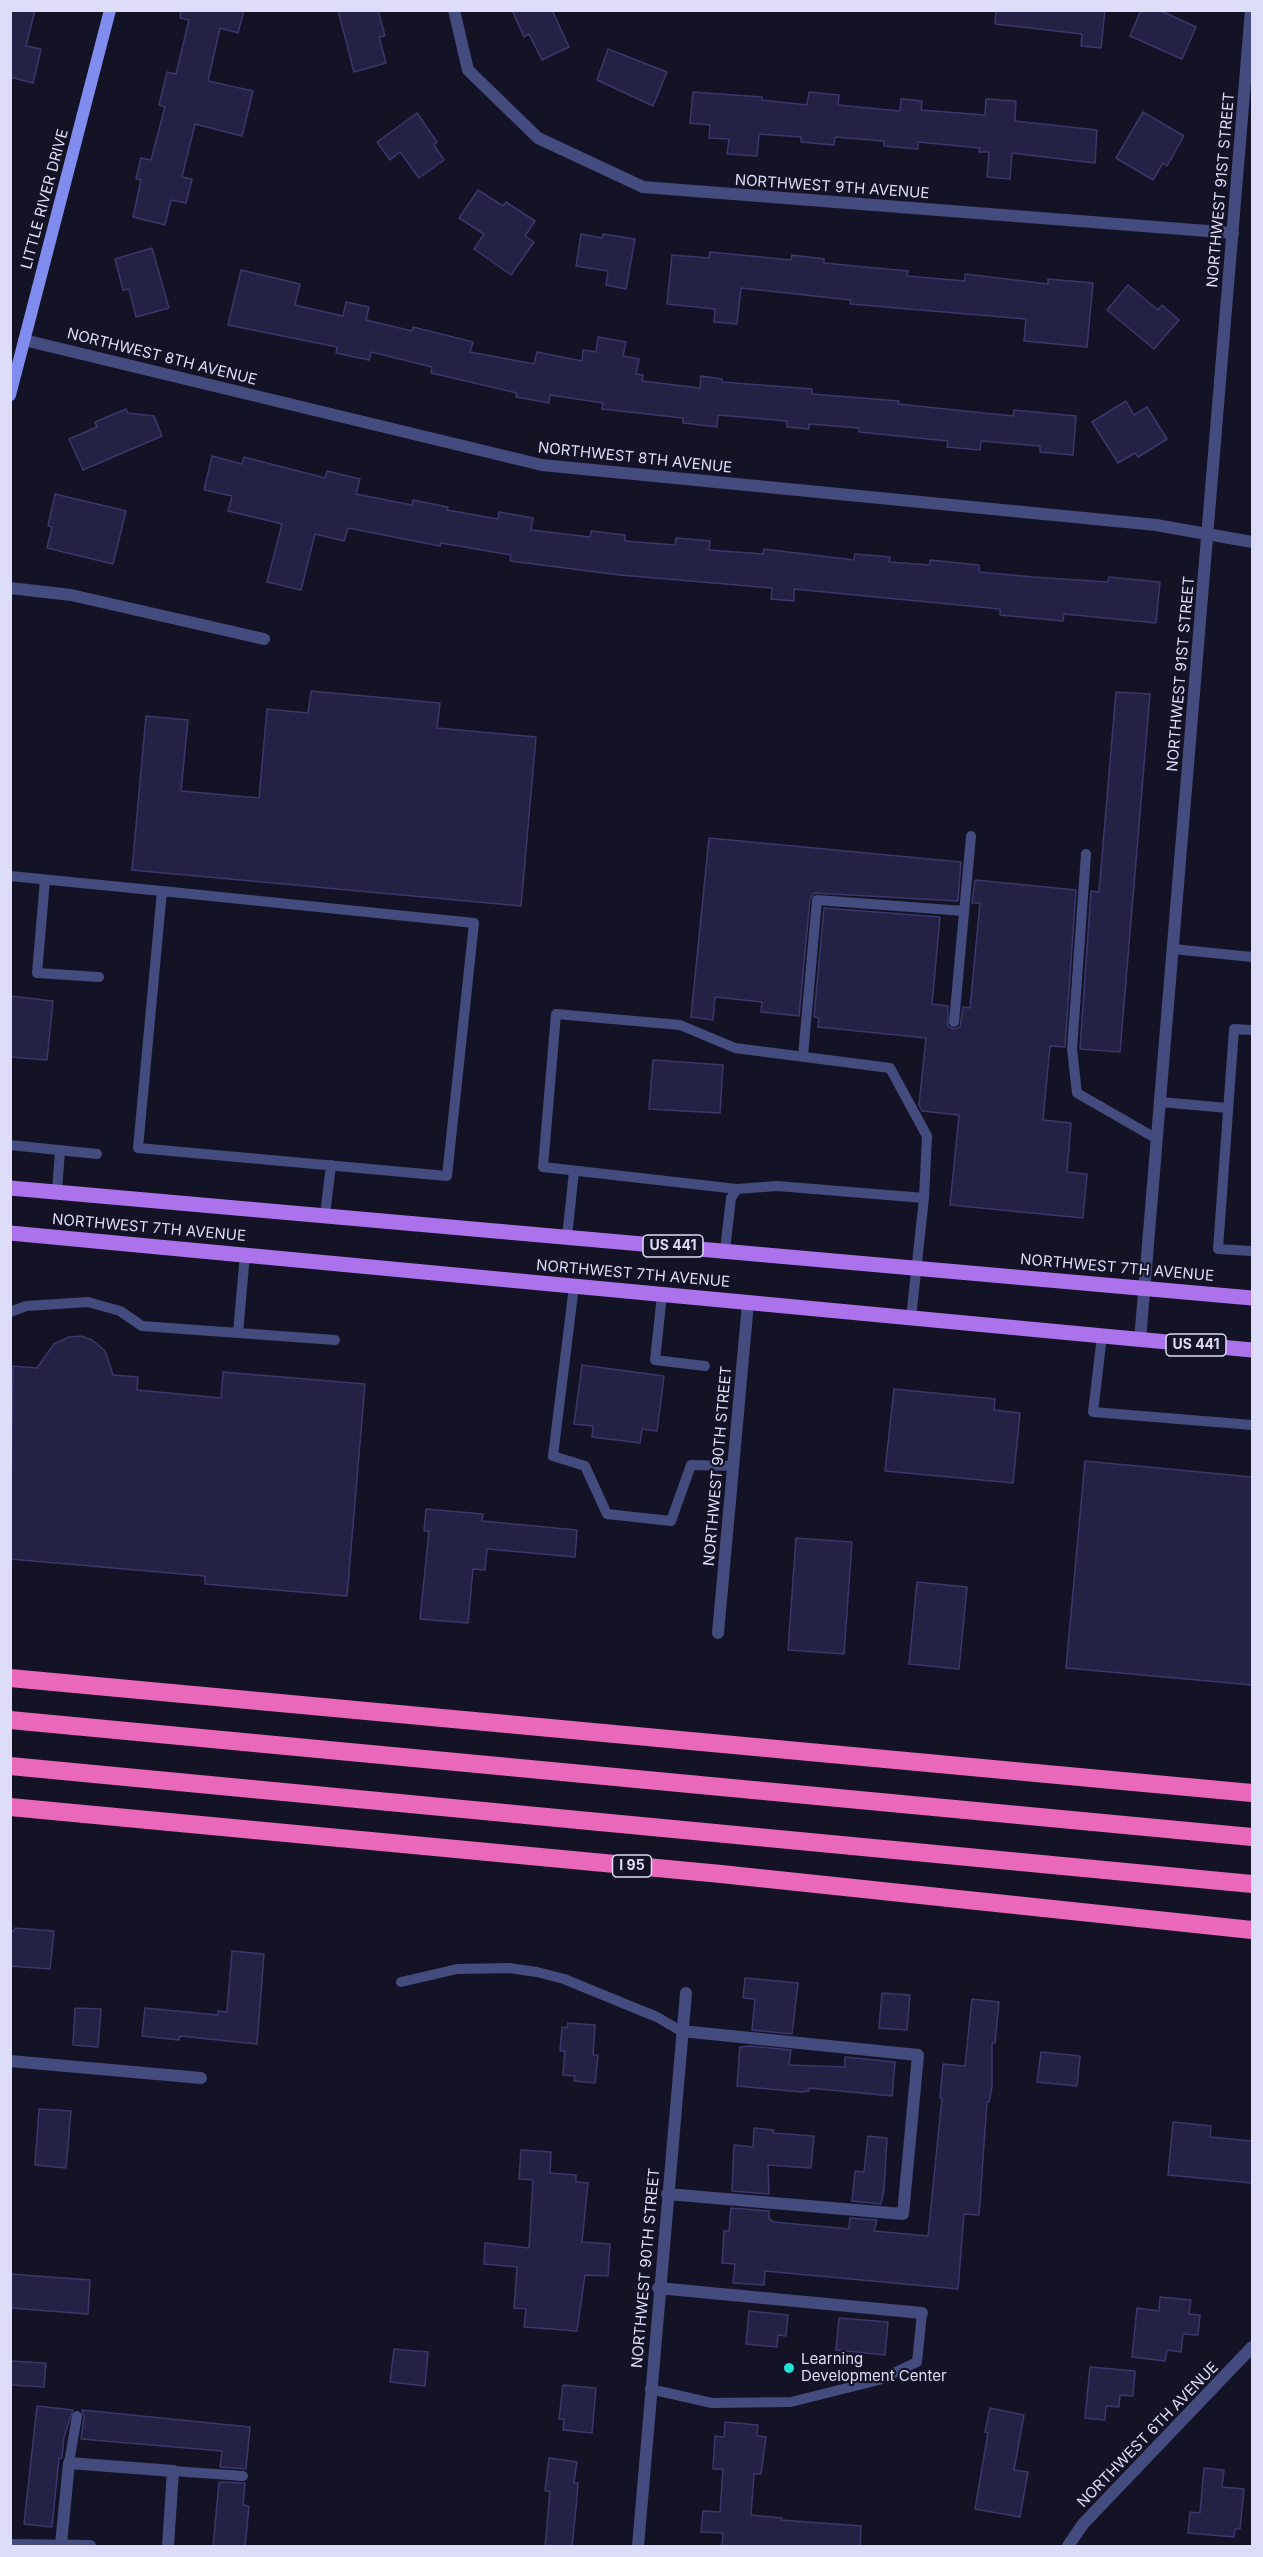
<!DOCTYPE html>
<style>
body{margin:0}
#map{position:relative;width:1263px;height:2557px;overflow:hidden;background:#141326;font-family:Inter,sans-serif}
canvas{display:block}
.frame{position:absolute;inset:0;border:12px solid #ddddfa;pointer-events:none}
</style>
<div id="map">
<canvas width="1263" height="2557"></canvas>
<div class="frame"></div>
</div>
<script>
const ctx = document.querySelector('canvas').getContext('2d');
ctx.lineJoin = 'round';
function fill(path, color) { ctx.fillStyle = color; ctx.fill(path, 'evenodd'); }
const poly = rows => new Path2D(rows.map(r => 'M' + r).join(''));
function stroke(path, color, width, dash) { ctx.strokeStyle = color; ctx.lineWidth = width; ctx.lineCap = dash ? 'butt' : 'round'; ctx.setLineDash(dash || []); ctx.stroke(path); }
function write(font, color, halo, rows, align = 'center') {
  ctx.font = font + ' Inter,sans-serif'; ctx.lineWidth = 4.5; ctx.setLineDash([]); ctx.textBaseline = 'middle'; ctx.strokeStyle = halo; ctx.fillStyle = color; for (const [text, x, y, turn = 0] of rows) {
    ctx.save(); ctx.translate(x, y); ctx.rotate((+turn || 0) * Math.PI / 180); ctx.textAlign = isNaN(turn) ? turn : align; if (halo) ctx.strokeText(text, 0, 0); ctx.fillText(text, 0, 0); ctx.restore();
  }
}
const building = poly([
 [10,10,35,10,26,46,41,49,33,83,10,77,10,10],
 [181,10,244,10,238,33,220,28,208,81,253,91,242,136,195,124,182,177,192,179,186,203,171,200,165,225,133,217,141,180,136,179,141,158,151,160,165,107,159,105,167,72,176,74,189,20,180,18,181,10],
 [338,10,378,10,385,36,379,37,386,63,354,72,338,10],
 [512,10,552,10,569,47,542,60,529,34,524,37,512,10],
 [996,10,1105,10,1101,48,1081,46,1082,34,995,24,996,10],
 [1141,10,1159,10,1196,27,1182,59,1130,36,1141,10],
 [608,49,667,72,653,106,597,80,608,49],
 [693,92,762,97,762,100,807,105,809,92,839,95,838,105,900,111,901,99,922,101,921,110,985,115,986,99,1016,101,1015,121,1097,130,1095,163,1012,153,1010,179,987,177,989,152,979,152,980,148,918,142,918,149,884,146,884,141,835,137,834,145,801,142,801,137,759,134,757,156,727,154,729,139,709,138,710,125,690,123,693,92],
 [1143,112,1184,136,1167,166,1163,163,1153,180,1116,158,1143,112],
 [417,113,437,142,434,145,444,160,419,178,400,152,390,160,377,142,417,113],
 [478,190,503,206,506,202,535,221,525,236,534,242,511,275,474,249,484,234,459,218,478,190],
 [581,234,602,238,603,234,635,239,626,289,606,285,608,271,576,266,581,234],
 [152,248,169,308,136,317,129,289,123,290,115,259,152,248],
 [710,252,791,260,792,255,824,259,824,263,908,271,907,276,965,281,965,274,1048,284,1048,279,1093,283,1087,347,1024,341,1026,319,850,304,851,300,741,288,737,324,714,322,715,309,667,304,672,255,709,258,710,252],
 [241,270,300,284,295,305,343,316,346,302,369,307,366,320,412,331,413,327,473,342,470,352,534,364,537,352,582,361,583,350,596,352,598,337,626,342,623,356,639,359,636,374,643,375,642,381,700,388,701,376,722,379,722,382,812,389,812,394,899,401,898,404,1013,416,1014,410,1076,416,1073,455,1040,452,1040,446,981,441,980,450,947,447,948,441,859,432,859,428,809,424,809,429,787,427,787,421,718,415,717,427,683,423,683,418,602,409,603,403,550,395,549,403,516,397,517,393,431,373,432,367,371,352,369,360,336,353,337,347,228,325,241,270],
 [1128,285,1158,310,1162,305,1179,320,1154,349,1107,310,1128,285],
 [1126,401,1134,415,1147,407,1167,439,1138,457,1135,453,1118,463,1092,422,1126,401],
 [126,409,128,413,154,416,162,436,83,470,69,439,97,427,95,422,126,409],
 [212,456,242,464,244,457,325,478,327,471,360,479,356,494,412,505,413,500,448,507,447,510,498,519,499,512,533,518,531,530,590,537,591,531,625,535,625,541,675,545,676,538,710,541,709,550,763,554,764,549,854,560,855,554,890,557,889,562,930,565,930,560,979,565,979,572,1033,577,1108,582,1109,577,1160,582,1156,623,1064,614,1063,621,1000,615,1000,609,794,589,794,601,771,599,772,588,620,575,510,561,511,555,441,543,440,546,348,528,344,541,315,534,301,590,267,582,282,524,228,511,232,496,204,490,212,456],
 [55,494,126,511,113,564,47,548,52,527,48,526,55,494],
 [311,691,440,703,437,728,536,737,521,906,132,870,146,716,188,720,181,791,259,798,267,709,308,713,311,691],
 [1116,692,1150,694,1120,1052,1080,1049,1091,891,1099,892,1116,692],
 [709,838,961,862,958,901,814,893,810,899,799,1016,761,1012,762,1002,715,997,713,1020,691,1017,709,838],
 [975,880,1076,890,1065,1047,1050,1046,1043,1120,1071,1123,1067,1172,1087,1174,1083,1218,950,1205,959,1115,922,1111,919,1105,926,1038,818,1027,819,1018,814,1017,824,908,940,917,932,1004,948,1006,948,1026,953,1029,960,1027,963,1007,970,1008,980,903,972,903,975,880],
 [10,996,53,1001,47,1060,10,1057,10,996],
 [653,1060,723,1065,720,1113,649,1109,653,1060],
 [81,1336,92,1340,105,1351,113,1375,138,1377,137,1390,221,1398,223,1372,365,1384,347,1596,205,1584,205,1576,10,1559,13,1366,37,1368,54,1344,69,1337,81,1336],
 [582,1365,664,1376,657,1431,642,1429,640,1443,592,1437,593,1426,574,1424,582,1365],
 [894,1389,995,1399,994,1410,1020,1413,1013,1483,885,1471,894,1389],
 [1085,1461,1252,1477,1252,1685,1066,1668,1085,1461],
 [426,1509,483,1514,482,1521,577,1530,575,1557,487,1549,485,1570,473,1569,468,1623,420,1619,429,1531,424,1531,426,1509],
 [796,1538,852,1542,844,1654,788,1650,796,1538],
 [917,1582,967,1587,959,1669,909,1664,917,1582],
 [15,1928,54,1931,50,1969,10,1966,10,1931,14,1931,15,1928],
 [232,1951,264,1954,257,2044,180,2036,179,2040,142,2036,145,2008,218,2015,218,2011,227,2012,232,1951],
 [745,1978,798,1983,792,2034,752,2030,755,1999,743,1998,745,1978],
 [882,1993,910,1995,907,2030,879,2028,882,1993],
 [972,1999,999,2002,995,2043,992,2043,992,2087,989,2102,987,2102,979,2215,964,2214,958,2289,765,2271,764,2285,733,2283,735,2264,722,2263,724,2231,729,2231,731,2208,769,2211,769,2219,774,2222,849,2229,850,2218,877,2220,874,2231,928,2236,942,2098,940,2098,943,2064,965,2066,972,1999],
 [75,2008,101,2009,98,2047,73,2045,75,2008],
 [568,2023,595,2025,593,2055,598,2055,595,2083,574,2081,575,2076,563,2075,565,2051,560,2051,562,2027,567,2028,568,2023],
 [750,2046,791,2050,789,2065,845,2067,845,2057,895,2062,892,2096,809,2088,809,2091,802,2092,737,2086,740,2047,750,2046],
 [1041,2052,1080,2056,1077,2086,1037,2082,1041,2052],
 [39,2109,71,2111,66,2168,35,2165,39,2109],
 [1173,2122,1211,2126,1210,2137,1252,2141,1252,2183,1168,2175,1173,2122],
 [754,2128,774,2130,773,2133,814,2136,811,2168,768,2165,769,2194,732,2191,734,2145,753,2147,754,2128],
 [868,2136,887,2138,884,2189,881,2204,852,2201,855,2171,864,2172,868,2136],
 [521,2150,551,2152,550,2173,576,2175,576,2182,588,2183,582,2242,610,2244,608,2276,585,2275,577,2331,524,2327,526,2309,514,2308,517,2267,484,2264,485,2243,529,2248,533,2180,519,2179,521,2150],
 [10,2274,90,2280,88,2314,10,2308,10,2274],
 [1160,2297,1191,2300,1189,2314,1200,2315,1198,2335,1183,2334,1181,2352,1167,2350,1165,2361,1132,2357,1137,2308,1159,2311,1160,2297],
 [749,2311,788,2315,786,2336,778,2335,777,2347,746,2344,749,2311],
 [839,2318,888,2322,885,2355,836,2350,839,2318],
 [394,2349,428,2352,425,2386,390,2382,394,2349],
 [10,2361,46,2363,44,2387,10,2385,10,2361],
 [1090,2367,1135,2371,1133,2396,1120,2395,1119,2407,1106,2406,1105,2420,1085,2418,1090,2367],
 [563,2385,596,2388,592,2433,563,2430,564,2419,559,2419,563,2385],
 [37,2406,73,2410,64,2437,62,2458,59,2458,52,2527,24,2524,37,2406],
 [990,2408,1024,2415,1014,2470,1028,2472,1020,2517,975,2509,988,2433,985,2432,990,2408],
 [82,2410,250,2427,246,2469,220,2467,222,2451,81,2439,84,2417,82,2410],
 [725,2422,758,2425,757,2436,766,2437,761,2474,754,2474,751,2515,782,2518,781,2520,861,2526,860,2547,722,2547,723,2533,701,2532,703,2511,720,2512,723,2469,713,2469,715,2436,724,2437,725,2422],
 [549,2458,577,2462,574,2483,578,2483,577,2498,572,2547,545,2547,550,2491,545,2491,549,2458],
 [1204,2468,1224,2470,1222,2487,1244,2489,1240,2529,1235,2529,1234,2537,1188,2533,1190,2512,1200,2513,1204,2468],
 [219,2482,245,2483,243,2505,249,2506,245,2547,213,2547,219,2482]
]);
fill(building, '#242244');
stroke(building, '#3a376d', 1.5);
stroke(poly([
 [1086,854,1072,1049,1077,1093,1157,1139],
 [10,876,162,891,474,923,447,1176,138,1148,162,891],
 [45,880,37,973,99,977],
 [1173,949,1252,957],
 [954,1022,971,836],
 [1252,1030,1234,1029,1218,1249,1252,1251],
 [803,1056,817,900,964,911],
 [1160,1102,1228,1108],
 [10,1145,97,1154],
 [737,1189,543,1167,556,1014,680,1025,735,1048,890,1068,927,1136,924,1198,911,1318],
 [57,1192,60,1150],
 [325,1215,331,1165],
 [567,1237,574,1171],
 [725,1250,731,1198,737,1189,777,1186,924,1198],
 [574,1286,553,1456,585,1466,607,1514,671,1521,691,1465,733,1466],
 [662,1295,655,1360,705,1366],
 [10,1312,26,1306,88,1302,120,1311,142,1326,335,1340],
 [238,1333,245,1254],
 [1102,1336,1093,1412,1252,1425],
 [401,1982,457,1969,509,1968,537,1972,564,1979,657,2017,681,2031],
 [650,2389,712,2403,791,2402,879,2380,917,2362,922,2313],
 [69,2463,77,2416],
 [173,2471,243,2476]
]), '#444b7e', 10);
stroke(poly([
 [454,10,468,70,538,138,643,187,1233,233],
 [24,340,542,465,1156,525,1252,542],
 [10,588,71,595,264,639],
 [1140,1340,1251,10],
 [718,1633,748,1303],
 [10,2061,201,2078],
 [667,2194,903,2214,918,2055,681,2031],
 [658,2288,922,2313],
 [61,2544,69,2463,173,2471,168,2546],
 [10,2545,90,2546],
 [638,2546,686,1993],
 [1068,2546,1083,2524,1252,2347]
]), '#444b7e', 12);
stroke(poly([
 [10,395,110,10]
]), '#808dee', 12);
stroke(poly([
 [10,1188,1252,1298],
 [10,1233,1252,1350]
]), '#ac72ec', 15);
stroke(poly([
 [10,1678,1252,1793],
 [10,1720,1252,1837],
 [10,1766,1252,1884],
 [10,1807,721,1874,1252,1930]
]), '#ea68b9', 18);
for (const [x, y, r, color] of [
 [789,2368,6,"#22e1d8"]
]) { const dot = new Path2D(); dot.arc(x, y, r, 0, 2 * Math.PI); ctx.fillStyle = color; ctx.fill(dot); stroke(dot, '#141326', 2); }
for (const [x, y, w] of [
 [673,1246,60],
 [1196,1345,60],
 [632,1866,39]
]) { const box = new Path2D(); box.roundRect(x - w / 2, y - 11, w, 22, 4.5); ctx.fillStyle = '#141326'; ctx.fill(box); stroke(box, '#ddddfa', 1.5); }
write('bold 14px', '#ddddfa', null, [
 ["US 441",673,1246],
 ["US 441",1196,1345],
 ["I 95",632,1866]
]);
write('15px', '#ddddfa', '#141326', [
 ["NORTHWEST 9TH AVENUE",832,187,4],
 ["NORTHWEST 91ST STREET",1221,190,-85],
 ["LITTLE RIVER DRIVE",45,199,-75],
 ["NORTHWEST 8TH AVENUE",162,357,14],
 ["NORTHWEST 8TH AVENUE",635,458,6],
 ["NORTHWEST 91ST STREET",1181,674,-85],
 ["NORTHWEST 7TH AVENUE",149,1228,5],
 ["NORTHWEST 7TH AVENUE",1117,1268,5],
 ["NORTHWEST 7TH AVENUE",633,1274,5],
 ["NORTHWEST 90TH STREET",718,1466,-85],
 ["NORTHWEST 90TH STREET",646,2268,-85],
 ["NORTHWEST 6TH AVENUE",1148,2435,-46]
]);
write('15px', '#ddddfa', '#141326', [
 ["Learning",801,2359],
 ["Development Center",801,2376]
], 'left');
</script>
